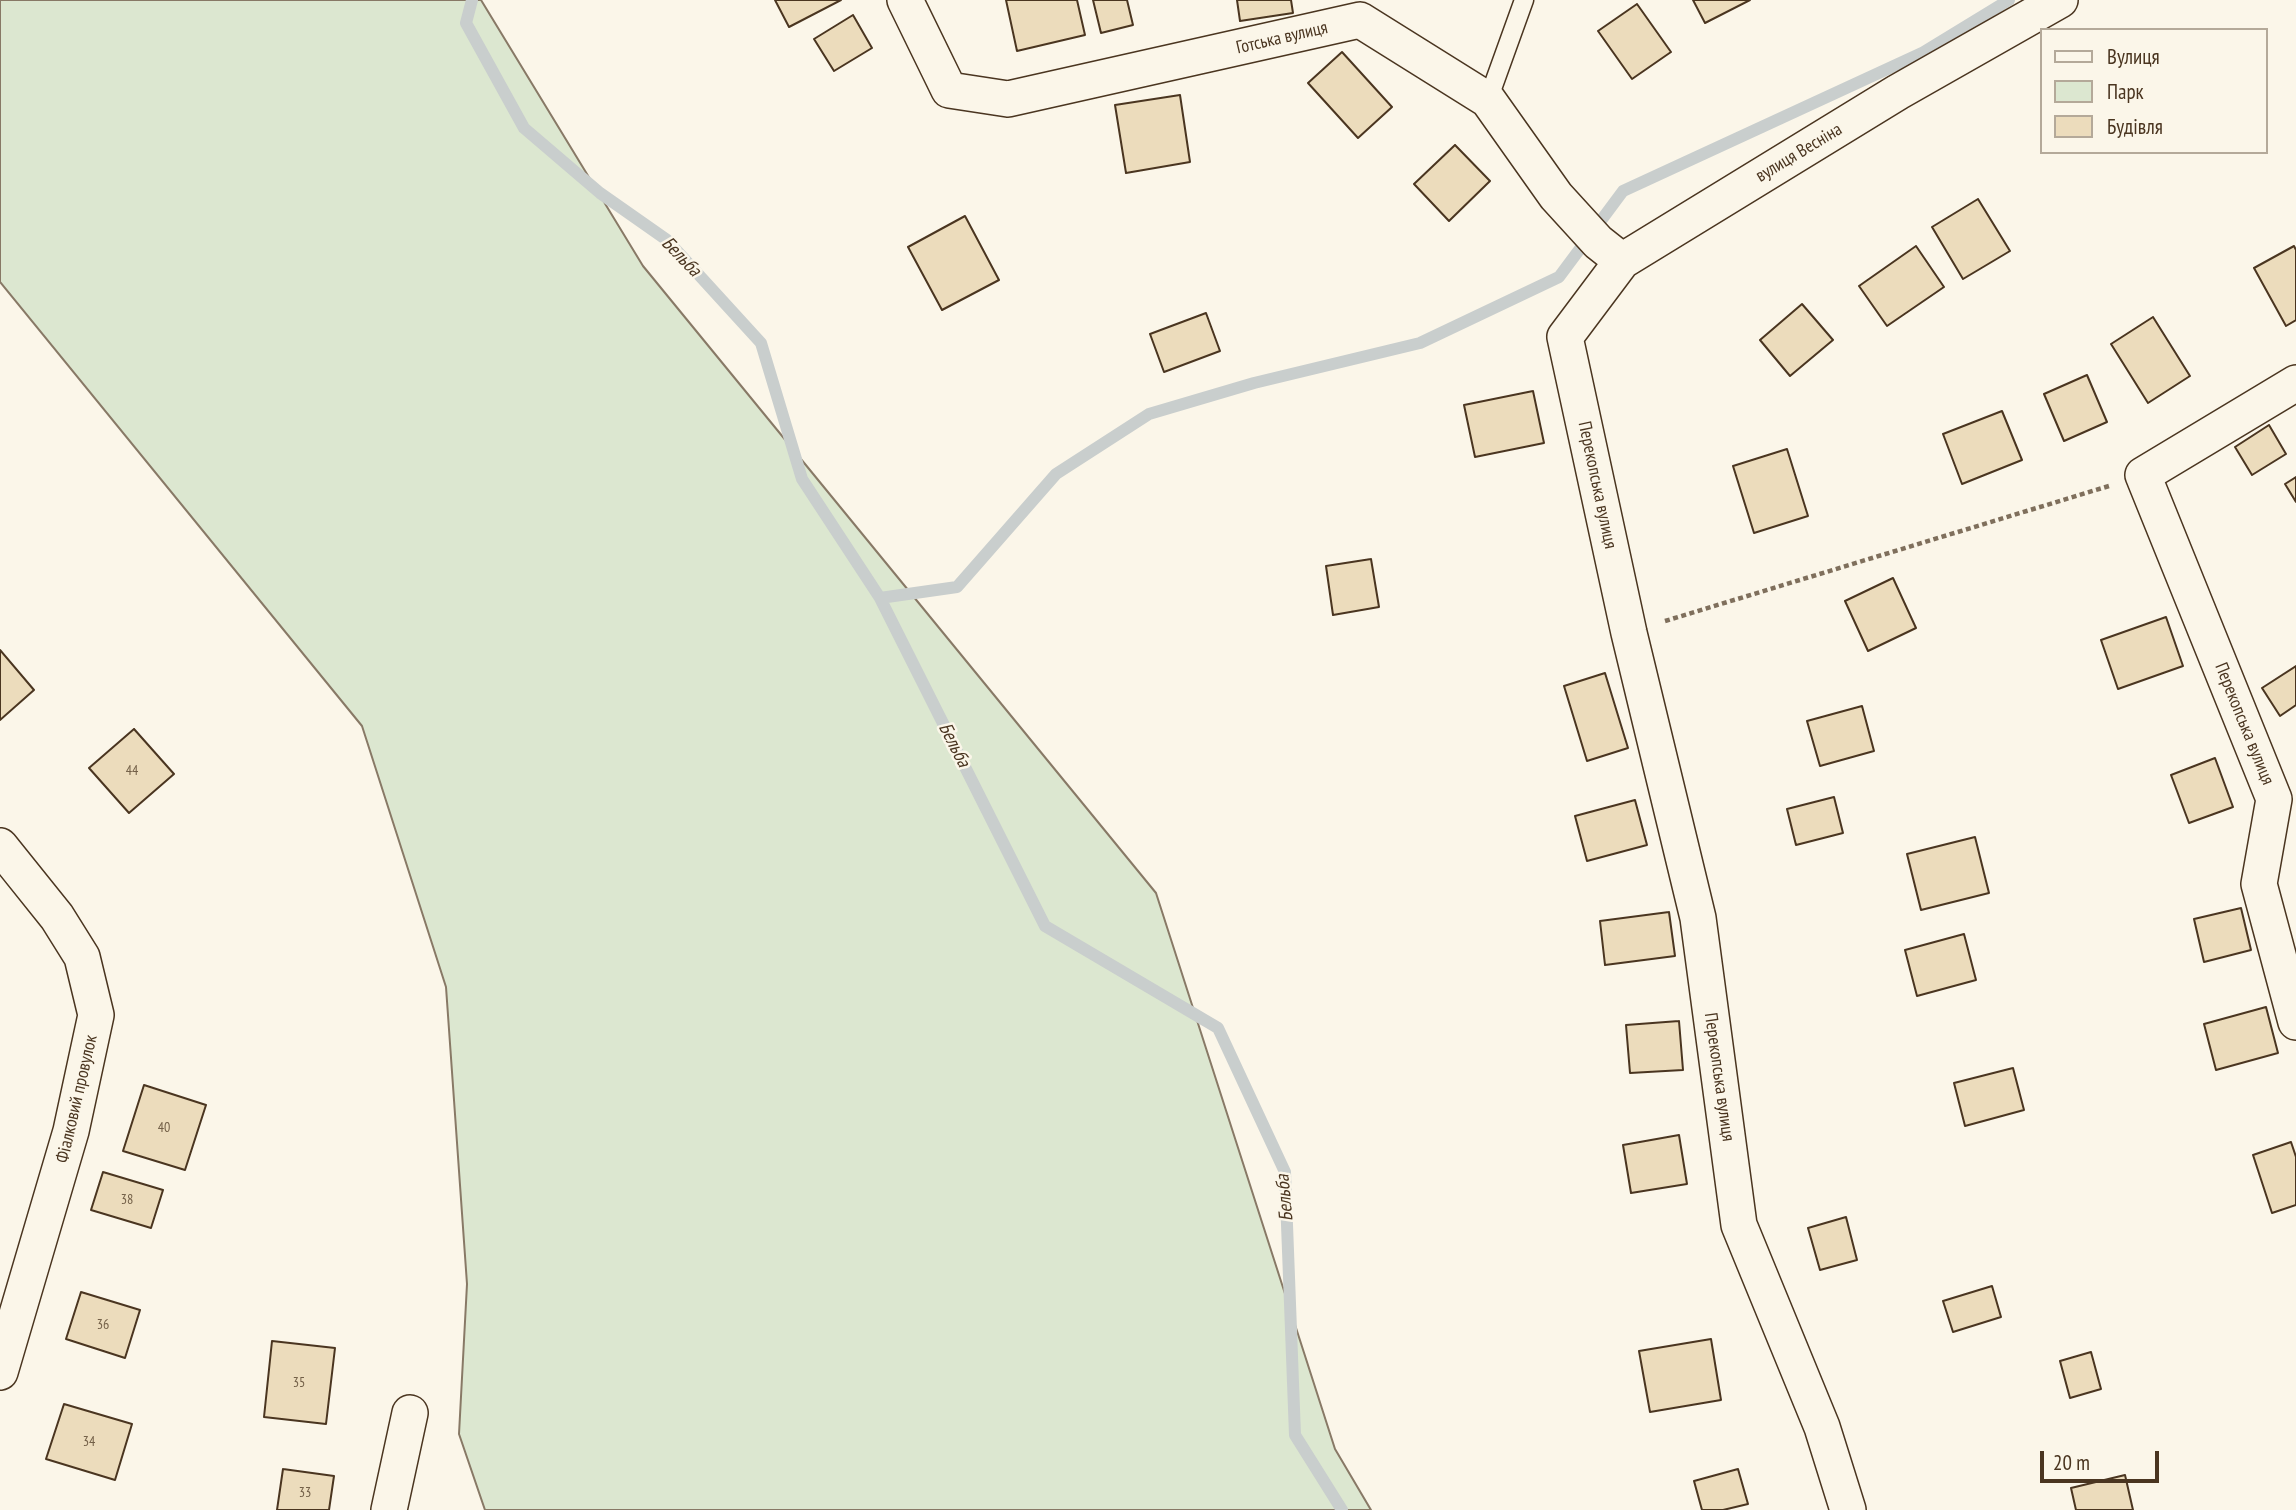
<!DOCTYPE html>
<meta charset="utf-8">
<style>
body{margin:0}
#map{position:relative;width:2296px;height:1510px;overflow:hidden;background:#fbf6e9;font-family:"PT Sans Narrow",sans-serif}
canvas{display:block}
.legend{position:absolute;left:2040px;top:28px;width:228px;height:126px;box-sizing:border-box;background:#fbf6e9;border:2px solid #b4a999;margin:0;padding:9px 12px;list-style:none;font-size:21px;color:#4a3520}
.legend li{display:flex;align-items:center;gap:14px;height:35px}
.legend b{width:35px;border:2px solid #b4a999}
.scale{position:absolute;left:2040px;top:1451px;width:119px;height:32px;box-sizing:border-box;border:4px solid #4a3520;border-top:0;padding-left:9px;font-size:21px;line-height:24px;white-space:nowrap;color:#4a3520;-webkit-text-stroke:5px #fbf6e9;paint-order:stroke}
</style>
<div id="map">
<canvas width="2296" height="1510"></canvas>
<ul class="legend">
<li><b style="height:9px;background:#fbf6e9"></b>Вулиця</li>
<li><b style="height:19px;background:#dce7d0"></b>Парк</li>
<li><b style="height:19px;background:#ecdcbc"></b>Будівля</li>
</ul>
<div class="scale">20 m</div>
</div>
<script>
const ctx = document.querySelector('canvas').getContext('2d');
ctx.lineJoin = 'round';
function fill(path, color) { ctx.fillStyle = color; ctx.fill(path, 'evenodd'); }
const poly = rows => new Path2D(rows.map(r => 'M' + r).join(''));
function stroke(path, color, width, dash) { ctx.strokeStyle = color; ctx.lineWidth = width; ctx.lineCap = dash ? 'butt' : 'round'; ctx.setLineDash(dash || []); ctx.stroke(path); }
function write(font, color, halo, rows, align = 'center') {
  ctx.font = font + ' "PT Sans Narrow",sans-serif'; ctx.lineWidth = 5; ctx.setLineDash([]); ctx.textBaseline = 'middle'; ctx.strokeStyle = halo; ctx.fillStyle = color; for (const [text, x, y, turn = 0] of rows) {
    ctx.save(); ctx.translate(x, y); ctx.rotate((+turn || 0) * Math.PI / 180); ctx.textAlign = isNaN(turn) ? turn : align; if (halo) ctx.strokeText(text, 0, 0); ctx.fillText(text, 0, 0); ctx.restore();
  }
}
const green = poly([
 [0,0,481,0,643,266,1156,893,1335,1449,1371,1510,485,1510,459,1434,467,1284,446,987,362,726,0,282,0,0]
]);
fill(green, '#dce7d0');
stroke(green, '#887966', 2);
stroke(poly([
 [472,0,466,23,524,128,600,193,667,240,761,343,802,479,880,598,1045,926,1218,1028,1285,1172,1295,1435,1342,1510],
 [880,598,957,587,1056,474,1149,414,1254,383,1420,343,1559,277,1623,191,1922,53,2009,0]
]), '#c9cecd', 12);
const building = poly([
 [775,0,841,0,789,27,775,0],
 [1006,0,1077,0,1085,35,1017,51,1006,0],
 [1093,0,1127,0,1133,25,1101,33,1093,0],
 [1237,0,1291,0,1293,13,1240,21,1237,0],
 [1693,0,1750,0,1705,23,1693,0],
 [1637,4,1671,52,1632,79,1598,31,1637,4],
 [853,15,872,48,834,71,814,39,853,15],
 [1342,52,1392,107,1358,138,1308,83,1342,52],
 [1180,95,1190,162,1126,173,1115,105,1180,95],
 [1455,145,1490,181,1449,221,1414,184,1455,145],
 [1978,199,2010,251,1963,279,1932,227,1978,199],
 [965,216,999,280,942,310,908,247,965,216],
 [1916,246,1944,287,1887,326,1859,286,1916,246],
 [2294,246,2296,250,2296,320,2286,326,2254,268,2294,246],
 [1802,304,1833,340,1790,376,1760,340,1802,304],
 [1206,313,1220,351,1164,372,1150,334,1206,313],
 [2153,317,2190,376,2148,403,2111,344,2153,317],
 [2087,375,2107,422,2064,441,2044,394,2087,375],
 [1533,391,1544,443,1475,457,1464,405,1533,391],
 [2002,411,2022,460,1962,484,1943,434,2002,411],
 [2269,425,2286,454,2252,475,2235,447,2269,425],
 [1787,449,1808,516,1754,533,1733,466,1787,449],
 [2296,477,2296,502,2285,484,2296,477],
 [1371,559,1379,607,1333,615,1326,566,1371,559],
 [1893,578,1916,628,1868,651,1845,601,1893,578],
 [2166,617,2183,666,2118,689,2101,640,2166,617],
 [0,650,34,690,0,720,0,650],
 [2296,666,2296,705,2280,716,2262,688,2296,666],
 [1605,673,1628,748,1587,761,1564,686,1605,673],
 [1862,706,1874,751,1820,766,1807,721,1862,706],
 [134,729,174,774,129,813,89,768,134,729],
 [2215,758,2233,807,2189,823,2171,775,2215,758],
 [1834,797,1843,833,1796,845,1787,809,1834,797],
 [1635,800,1647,845,1587,861,1575,816,1635,800],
 [1975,837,1989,893,1921,910,1907,854,1975,837],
 [2241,908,2251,950,2204,962,2194,919,2241,908],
 [1669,912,1675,956,1605,965,1600,921,1669,912],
 [1964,934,1976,980,1917,996,1905,950,1964,934],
 [2266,1007,2278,1053,2216,1070,2204,1024,2266,1007],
 [1679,1021,1683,1070,1630,1073,1626,1025,1679,1021],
 [2013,1068,2024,1110,1965,1126,1954,1083,2013,1068],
 [144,1085,206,1105,185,1170,123,1151,144,1085],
 [1679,1135,1687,1184,1631,1193,1623,1145,1679,1135],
 [2291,1142,2296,1157,2296,1205,2272,1213,2253,1155,2291,1142],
 [103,1172,163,1190,151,1228,91,1210,103,1172],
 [1846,1217,1857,1260,1820,1270,1808,1228,1846,1217],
 [1992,1286,2001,1317,1953,1332,1943,1301,1992,1286],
 [81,1292,140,1310,125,1358,66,1339,81,1292],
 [1711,1339,1721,1400,1650,1412,1639,1351,1711,1339],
 [272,1341,335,1348,326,1424,264,1417,272,1341],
 [2091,1352,2101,1389,2070,1398,2060,1361,2091,1352],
 [64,1404,132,1424,115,1480,46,1459,64,1404],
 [283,1469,334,1476,329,1510,277,1510,283,1469],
 [1738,1469,1748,1504,1723,1510,1702,1510,1694,1481,1738,1469],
 [2125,1475,2133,1510,2076,1510,2071,1488,2125,1475]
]);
fill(building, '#ecdcbc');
stroke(building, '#4a3520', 2);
const service = poly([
 [1488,100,1524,0]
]);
const minor = poly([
 [905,0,949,90,1008,99,1360,20,1488,100,1556,196,1598,242,1622,261],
 [2296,383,2143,475,2274,799,2259,884,2296,1022],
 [0,846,57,917,82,957,96,1015,71,1131,0,1372],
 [389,1510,410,1413],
 [1848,1510,1822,1427,1739,1225,1698,918,1629,633,1565,337,1622,261,1898,92,2060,0]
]);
stroke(service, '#4a3520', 21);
stroke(minor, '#4a3520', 38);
stroke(poly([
 [1665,621,2109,486]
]), '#7f6f5c', 4.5, [5, 3.5]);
stroke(service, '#fbf6e9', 18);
stroke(minor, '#fbf6e9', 35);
write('14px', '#725f47', null, [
 ["44",132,771],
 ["40",164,1128],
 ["38",127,1200],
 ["36",103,1325],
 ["35",299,1383],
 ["34",89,1442],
 ["33",305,1493]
]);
write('18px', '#4a3520', '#fbf6e9', [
 ["Готська вулиця",1282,38,-13],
 ["вулиця Весніна",1799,153,-31],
 ["Перекопська вулиця",1597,485,78],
 ["Перекопська вулиця",2244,724,68],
 ["Перекопська вулиця",1719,1077,82],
 ["Фіалковий провулок",77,1099,-77]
]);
write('italic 19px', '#4a3520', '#fbf6e9', [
 ["Бельба",681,257,46],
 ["Бельба",954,745,63],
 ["Бельба",1285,1198,-95]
]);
</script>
